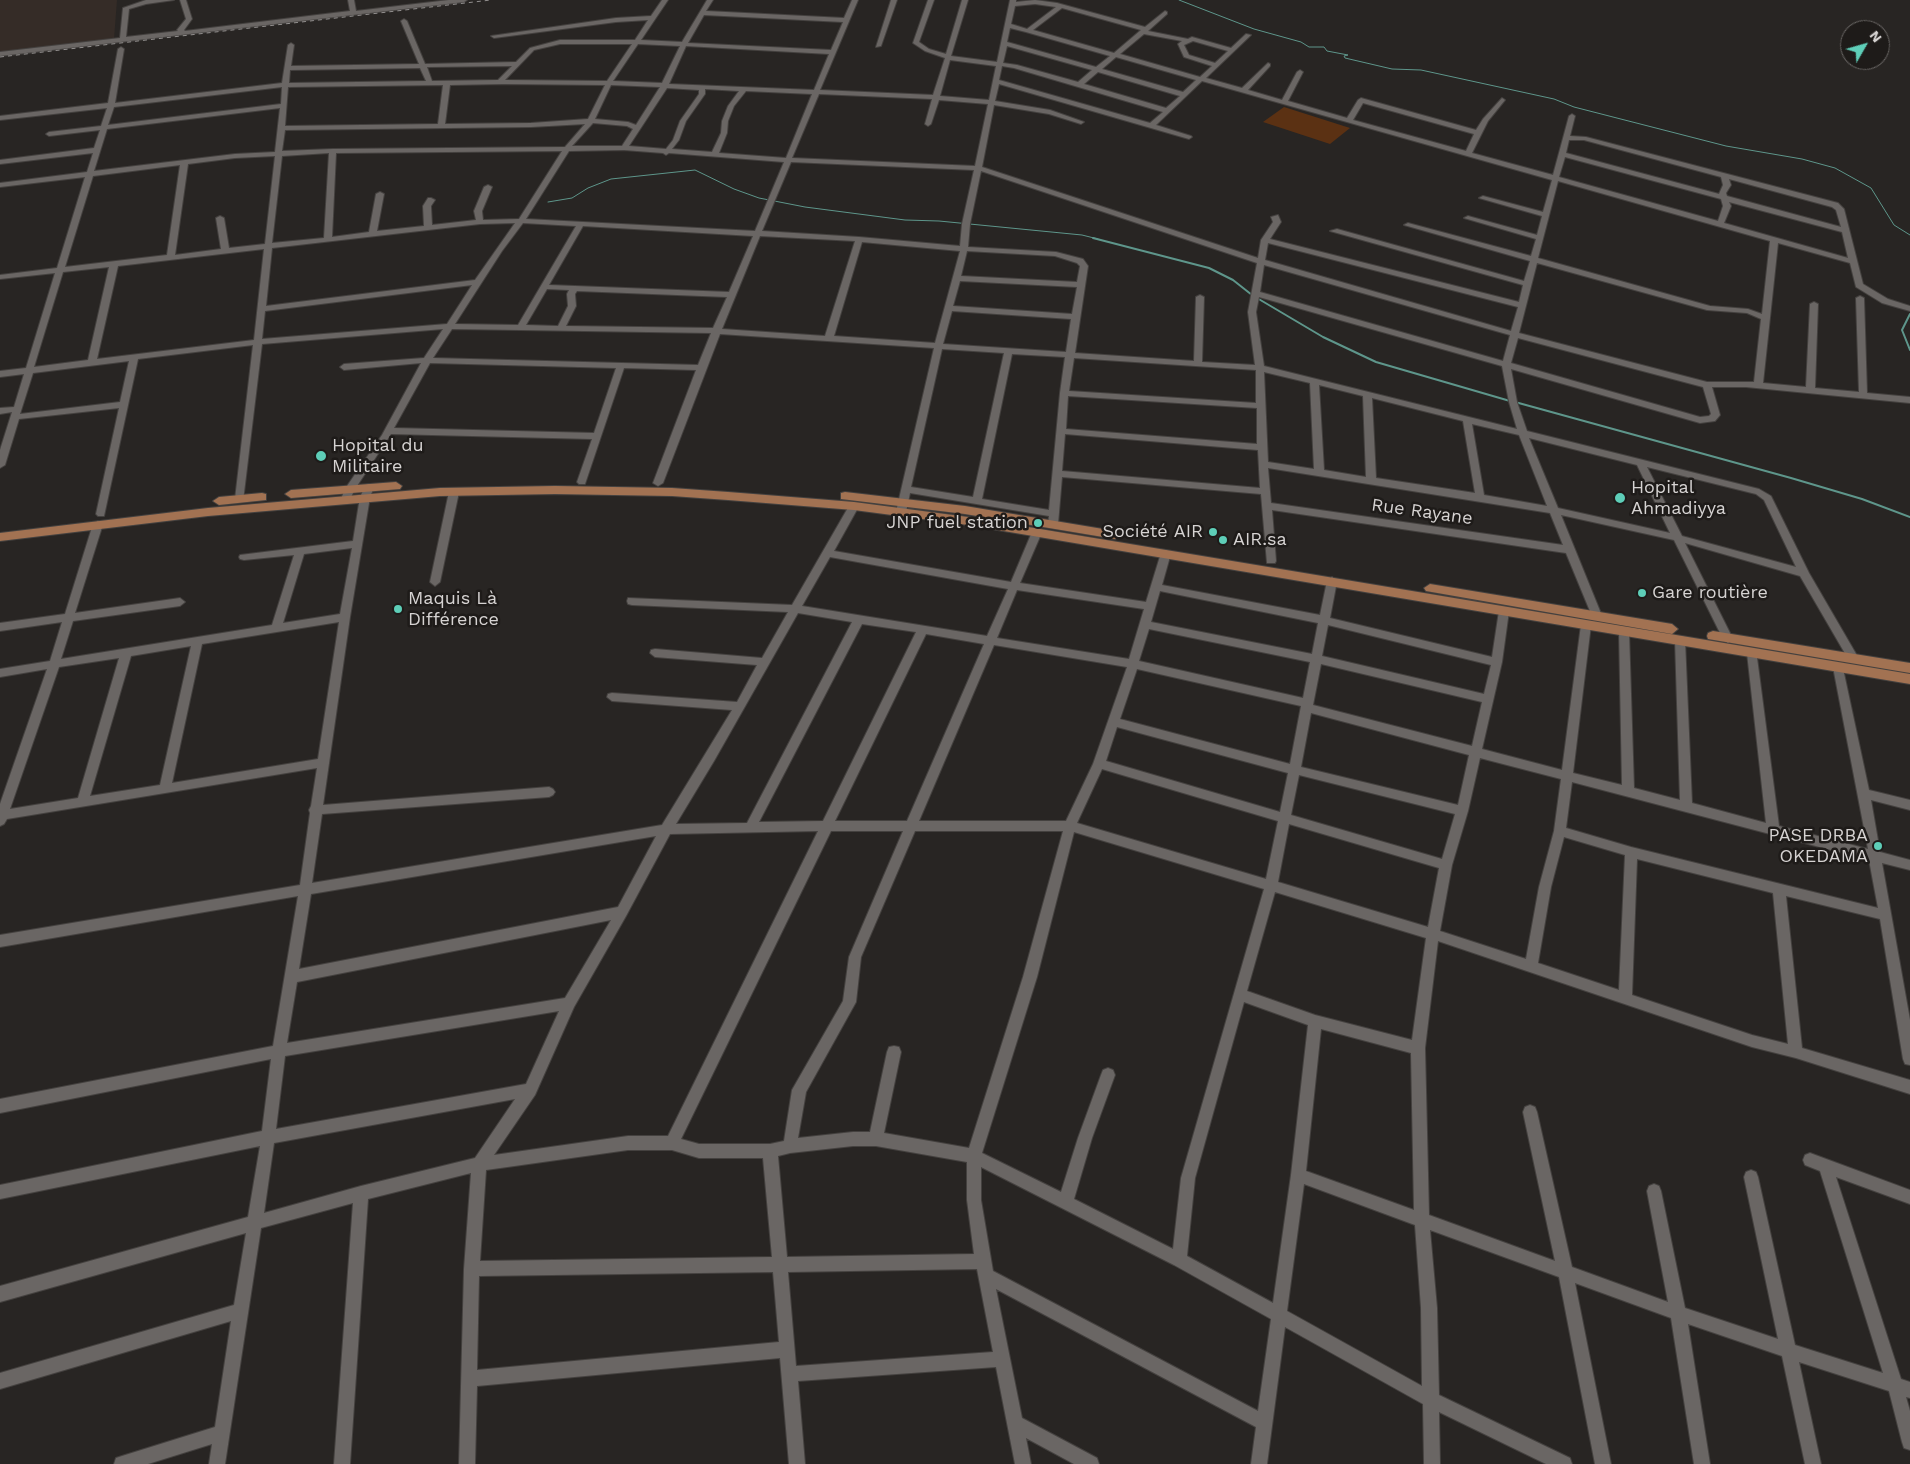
<!DOCTYPE html>
<meta charset="utf-8">
<style>
body{margin:0}
#map{position:relative;width:1910px;height:1464px;overflow:hidden;background:#282523;font-family:"Work Sans",sans-serif}
canvas{display:block}
.north{position:absolute;left:1840px;top:20px;width:50px;height:50px;box-sizing:border-box;background:#1e1b19;border:1px solid #686563;border-radius:50%;rotate:52deg;font-size:14px;font-weight:700;line-height:20px;text-align:center;color:#d6d3d2}
.north::after{content:'';display:block;margin:auto;width:18px;height:22px;background:#5eceb8;clip-path:polygon(50% 0,100% 100%,50% 72%,0 100%)}
</style>
<div id="map">
<canvas width="1910" height="1464"></canvas>
<div class="north">N</div>
</div>
<script>
const ctx = document.querySelector('canvas').getContext('2d');
ctx.lineJoin = 'round';
function fill(path, color) { ctx.fillStyle = color; ctx.fill(path, 'evenodd'); }
const poly = rows => new Path2D(rows.map(r => 'M' + r).join(''));
function stroke(path, color, width, dash) { ctx.strokeStyle = color; ctx.lineWidth = width; ctx.lineCap = dash ? 'butt' : 'round'; ctx.setLineDash(dash || []); ctx.stroke(path); }
function write(font, color, halo, rows, align = 'center') {
  ctx.font = font + ' "Work Sans",sans-serif'; ctx.lineWidth = 5; ctx.setLineDash([]); ctx.textBaseline = 'middle'; ctx.strokeStyle = halo; ctx.fillStyle = color; for (const [text, x, y, turn = 0] of rows) {
    ctx.save(); ctx.translate(x, y); ctx.rotate((+turn || 0) * Math.PI / 180); ctx.textAlign = isNaN(turn) ? turn : align; if (halo) ctx.strokeText(text, 0, 0); ctx.fillText(text, 0, 0); ctx.restore();
  }
}
fill(poly([
 [0,0,117,0,114,39,0,52]
]), '#352c27');
fill(poly([
 [1284,107,1350,128,1330,144,1263,122]
]), '#5b3113');
stroke(poly([
 [1179,0,1254,29,1301,42,1309,47,1324,47,1327,51,1348,55,1344,56,1345,58,1392,69,1421,70,1554,99,1574,107,1726,146,1802,159,1835,168,1871,188,1894,225,1910,235],
 [548,202,572,198,588,188,611,179,695,170,734,189,759,198,805,207,905,220,939,221,1082,235,1098,239]
]), '#5e968b', 1);
stroke(poly([
 [1093,238,1209,268,1233,280,1252,295],
 [1257,298,1323,337,1376,362,1510,401],
 [1910,314,1902,330,1910,350],
 [1515,402,1791,478,1862,499,1910,517]
]), '#5e968b', 2);
const minor = poly([
 [146,0,174,0,146,4,129,9,126,37,178,31,177,30,186,19,180,0,186,0,192,19,184,30,185,31,350,11,348,0,354,0,356,11,449,0,467,0,464,2,0,56,0,52,120,38,123,8,146,0],
 [662,0,668,0,641,40,682,42,707,0,713,0,706,11,844,18,852,0,858,0,820,90,933,95,945,58,925,51,913,43,928,0,934,0,919,42,929,49,946,54,962,0,968,0,951,56,997,62,1010,0,1016,0,1016,2,1035,0,1057,3,1145,27,1165,11,1167,12,1167,14,1148,31,1188,39,1192,37,1231,48,1246,34,1251,35,1206,78,1242,88,1268,63,1270,64,1270,66,1248,90,1282,100,1297,72,1300,70,1303,72,1288,101,1347,118,1358,100,1361,98,1476,130,1483,119,1502,98,1505,100,1488,121,1472,153,1553,175,1569,116,1572,114,1575,116,1570,136,1586,137,1838,203,1844,209,1863,284,1888,299,1910,306,1910,311,1882,303,1856,287,1850,263,1778,243,1763,383,1806,387,1810,304,1814,302,1818,304,1815,388,1859,392,1856,298,1860,296,1864,298,1867,393,1910,397,1910,403,1746,387,1712,387,1720,415,1715,421,1700,423,1511,369,1517,402,1527,431,1759,489,1771,496,1809,573,1859,659,1858,662,1850,662,1800,576,1685,543,1733,639,1728,643,1723,639,1674,540,1561,515,1602,616,1601,619,1597,620,1592,616,1566,553,1272,510,1276,561,1275,563,1267,563,1261,494,1062,477,1058,524,1053,527,1048,524,1049,516,910,493,906,512,904,514,898,514,896,512,934,348,720,334,663,483,658,486,653,483,696,370,624,368,585,484,579,484,577,482,592,439,391,434,355,489,349,501,343,501,341,499,345,489,382,435,421,363,344,370,340,367,344,364,424,358,443,329,262,344,243,501,237,501,235,499,253,345,138,359,104,516,98,516,96,514,119,408,19,419,5,465,0,468,0,450,12,412,0,414,0,408,14,407,24,374,0,377,0,371,26,368,55,273,0,279,0,275,57,268,85,177,0,187,0,183,87,172,93,153,0,164,0,160,94,148,100,130,49,136,46,134,49,132,101,126,107,108,0,120,0,116,108,103,118,49,121,47,124,49,115,103,282,83,288,45,291,43,294,45,291,66,419,64,401,21,404,19,407,21,425,64,516,62,530,48,560,40,635,40,648,20,616,22,494,38,491,36,616,18,651,16,662,0],
 [1035,4,1056,7,1027,29,1011,24,1015,6,1035,4],
 [1062,8,1141,30,1114,53,1033,30,1062,8],
 [704,15,843,22,831,50,688,43,704,15],
 [1010,28,1026,32,1110,56,1096,67,1007,42,1010,28],
 [1144,34,1182,41,1178,44,1184,57,1212,66,1200,77,1120,54,1144,34],
 [1193,41,1228,51,1215,63,1189,55,1184,45,1193,41],
 [560,44,632,44,607,81,505,80,534,50,560,44],
 [638,44,680,46,662,83,613,81,638,44],
 [686,46,829,54,814,90,669,84,686,46],
 [1007,46,1092,70,1078,82,1017,65,1003,63,1007,46],
 [1116,57,1196,80,1183,92,1102,69,1116,57],
 [950,60,996,66,989,100,940,96,950,60],
 [512,66,498,80,432,81,427,67,512,66],
 [1002,66,1014,68,1163,112,1150,123,999,80,1002,66],
 [420,68,426,81,289,83,290,70,420,68],
 [1098,72,1180,96,1166,108,1084,84,1098,72],
 [1202,81,1552,180,1543,212,1483,196,1479,198,1542,216,1537,235,1468,216,1464,218,1536,239,1531,256,1408,223,1404,225,1530,261,1524,281,1337,229,1330,231,1523,285,1519,302,1270,239,1281,222,1278,215,1271,217,1273,222,1261,240,1258,258,982,167,994,105,1049,114,1081,124,1084,122,1050,110,995,101,999,84,1189,139,1192,137,1191,136,1156,125,1202,81],
 [503,84,605,85,588,119,531,123,445,124,450,85,503,84],
 [443,85,438,124,285,126,288,87,443,85],
 [611,85,660,87,636,125,628,122,595,119,611,85],
 [282,87,281,104,108,125,114,107,282,87],
 [667,88,699,90,699,94,680,121,673,140,666,149,629,146,667,88],
 [705,89,739,91,728,106,722,121,721,133,712,152,672,149,679,140,686,121,705,94,705,89],
 [746,91,812,94,786,158,719,153,727,133,728,121,734,106,746,91],
 [819,94,932,99,925,124,928,126,931,124,939,100,988,104,975,166,792,158,819,94],
 [1363,103,1474,134,1466,151,1353,120,1363,103],
 [280,108,275,152,235,154,94,171,107,129,280,108],
 [593,123,627,126,633,129,622,146,572,146,593,123],
 [585,124,565,147,333,149,282,151,285,130,531,127,585,124],
 [1569,140,1584,140,1721,177,1723,185,1719,194,1566,153,1569,140],
 [624,150,663,153,666,155,669,153,784,162,755,231,526,219,569,151,624,150],
 [562,151,519,219,483,220,482,211,492,187,488,185,484,187,474,211,476,220,432,225,431,206,435,200,431,198,428,198,423,206,424,226,377,231,384,194,380,192,376,194,369,232,332,237,336,153,562,151],
 [329,153,324,238,272,243,282,156,329,153],
 [275,156,265,244,229,248,224,218,220,216,216,218,221,249,175,255,188,164,235,158,275,156],
 [1565,157,1721,199,1723,206,1718,221,1559,177,1565,157],
 [791,162,974,170,962,224,960,246,859,237,762,231,791,162],
 [180,165,167,255,65,267,93,176,180,165],
 [981,171,1257,263,1248,312,1255,365,1202,362,1204,297,1200,295,1196,297,1194,361,1075,353,1088,266,1083,259,1056,252,968,247,970,224,981,171],
 [1729,179,1832,207,1836,210,1841,227,1727,196,1726,193,1731,185,1729,179],
 [1558,181,1770,241,1762,314,1748,309,1710,306,1538,258,1558,181],
 [1729,202,1842,232,1848,258,1724,223,1731,206,1729,202],
 [515,223,475,280,266,306,272,248,480,224,515,223],
 [523,223,576,226,518,325,455,324,502,251,523,223],
 [583,226,753,236,729,292,549,285,583,226],
 [760,236,855,241,825,336,722,329,760,236],
 [862,242,960,251,935,343,834,336,862,242],
 [1268,243,1518,307,1511,331,1265,260,1268,243],
 [264,249,254,340,97,359,118,266,264,249],
 [967,251,1055,256,1077,263,1080,266,1077,282,961,276,967,251],
 [1537,263,1707,310,1747,313,1761,319,1754,382,1707,382,1519,333,1537,263],
 [1264,265,1510,335,1503,361,1260,292,1264,265],
 [109,267,88,360,34,367,63,272,109,267],
 [960,281,1077,287,1072,314,953,306,960,281],
 [472,285,447,324,262,339,265,311,472,285],
 [547,289,569,290,567,294,568,306,558,326,526,325,547,289],
 [577,291,727,297,713,328,566,326,576,306,575,294,577,291],
 [1259,297,1502,366,1509,402,1517,429,1264,366,1256,312,1259,297],
 [952,311,1071,319,1066,352,943,344,952,311],
 [452,329,520,330,711,333,698,365,433,358,452,329],
 [1518,338,1703,387,1711,414,1709,416,1700,417,1511,363,1518,338],
 [942,349,1004,353,973,497,911,487,942,349],
 [1012,354,1065,357,1060,393,1049,510,982,499,1012,354],
 [1074,358,1256,370,1256,403,1069,391,1074,358],
 [129,361,120,402,20,414,33,373,129,361],
 [430,363,616,368,594,433,394,428,430,363],
 [1264,372,1310,383,1314,469,1268,462,1264,372],
 [1319,385,1363,396,1366,477,1324,470,1319,385],
 [1068,396,1257,408,1257,444,1066,429,1068,396],
 [1372,398,1463,421,1475,493,1376,478,1372,398],
 [1472,424,1519,435,1547,506,1484,495,1472,424],
 [1065,434,1258,450,1260,488,1062,471,1065,434],
 [1529,438,1637,465,1670,533,1558,508,1529,438],
 [1647,467,1756,494,1764,500,1796,567,1682,536,1647,467],
 [1268,468,1550,513,1563,545,1271,503,1268,468],
 [891,0,897,0,881,46,876,47,891,0],
 [369,484,374,487,370,497,350,617,323,805,549,787,553,789,555,792,553,795,549,797,322,814,312,883,662,825,732,710,612,701,607,697,608,694,612,693,737,702,757,665,655,657,650,653,651,650,655,649,762,658,788,612,632,605,628,604,627,601,628,598,792,605,849,506,854,503,859,506,834,551,1011,582,1032,532,1037,529,1042,532,1020,583,1146,602,1161,553,1166,550,1171,553,1162,585,1320,615,1327,581,1332,577,1337,581,1330,618,1492,657,1499,611,1500,608,1508,608,1509,611,1502,662,1482,749,1562,770,1581,625,1582,622,1590,622,1591,625,1573,773,1622,785,1619,631,1624,627,1628,628,1629,631,1634,788,1680,800,1675,640,1680,636,1684,637,1685,640,1692,803,1766,823,1747,653,1748,650,1756,650,1779,826,1868,849,1833,667,1838,663,1842,664,1869,790,1910,800,1910,810,1871,800,1880,852,1910,860,1910,870,1882,863,1910,1020,1910,1065,1905,1064,1903,1059,1880,919,1786,896,1802,1048,1910,1080,1910,1094,1796,1058,1752,1047,1438,941,1425,1048,1429,1215,1555,1261,1523,1112,1525,1107,1530,1105,1535,1107,1537,1112,1572,1267,1668,1302,1647,1191,1649,1186,1654,1184,1659,1186,1661,1191,1685,1308,1778,1339,1744,1177,1746,1172,1751,1170,1756,1172,1758,1177,1795,1345,1883,1373,1820,1171,1805,1165,1803,1160,1805,1155,1810,1153,1910,1190,1910,1204,1836,1177,1901,1379,1910,1382,1910,1398,1906,1397,1910,1411,1910,1450,1904,1448,1902,1442,1889,1391,1799,1362,1821,1464,1805,1464,1782,1356,1688,1324,1710,1464,1694,1464,1671,1318,1575,1283,1611,1464,1595,1464,1559,1277,1430,1230,1437,1308,1439,1395,1570,1458,1572,1464,1546,1464,1439,1412,1440,1464,1424,1464,1423,1404,1285,1327,1267,1464,1251,1464,1256,1427,996,1289,1022,1418,1097,1458,1099,1464,1074,1464,1026,1438,1031,1464,1015,1464,996,1367,798,1381,805,1464,789,1464,780,1358,477,1386,475,1464,459,1464,464,1269,471,1173,368,1199,350,1464,334,1464,353,1203,261,1228,225,1464,209,1464,212,1444,148,1464,114,1464,116,1458,122,1456,215,1427,231,1321,0,1389,0,1373,234,1305,246,1233,0,1302,0,1286,248,1217,260,1146,0,1199,0,1185,262,1131,271,1059,0,1113,0,1099,273,1046,298,896,0,947,0,935,300,885,310,813,309,810,311,806,317,768,7,819,4,824,0,826,0,804,47,669,0,677,0,669,50,661,62,622,0,631,0,623,65,614,93,524,98,521,103,524,75,613,180,598,185,602,180,606,73,621,61,659,272,625,294,555,244,560,240,559,239,557,240,555,353,541,360,497,366,485,369,484],
 [352,548,340,614,283,623,304,554,352,548],
 [830,557,1008,589,987,636,802,606,830,557],
 [1017,590,1144,609,1129,659,997,638,1017,590],
 [1160,591,1318,623,1312,654,1151,622,1160,591],
 [798,613,852,622,747,823,676,824,714,761,798,613],
 [339,622,318,759,172,783,202,644,339,622],
 [862,624,916,632,823,821,759,822,862,624],
 [1328,625,1491,665,1484,694,1322,656,1328,625],
 [1149,629,1310,662,1303,698,1139,661,1149,629],
 [926,634,984,644,907,821,835,821,926,634],
 [994,645,1127,667,1093,764,1066,821,919,821,994,645],
 [191,646,160,785,90,796,131,656,191,646],
 [119,658,78,798,10,809,59,667,119,658],
 [1321,664,1482,702,1472,746,1313,705,1321,664],
 [1137,669,1301,706,1290,764,1120,719,1137,669],
 [1311,713,1469,755,1458,805,1301,767,1311,713],
 [1117,727,1288,773,1280,812,1106,761,1117,727],
 [1480,758,1561,779,1554,831,1539,887,1526,959,1440,931,1452,865,1468,811,1480,758],
 [1102,769,1278,821,1266,879,1077,823,1102,769],
 [1299,775,1455,814,1442,859,1291,815,1299,775],
 [1572,782,1869,860,1878,908,1631,847,1566,828,1572,782],
 [1289,824,1439,868,1428,927,1278,882,1289,824],
 [818,831,668,1136,628,1136,494,1155,535,1095,574,1007,626,916,670,834,818,831],
 [831,831,903,831,849,957,843,1001,792,1090,784,1141,770,1144,699,1144,681,1139,831,831],
 [915,831,1063,831,1023,977,969,1148,884,1133,901,1052,899,1047,894,1046,889,1047,887,1052,870,1132,853,1132,798,1138,806,1092,856,1002,861,957,915,831],
 [1074,832,1264,889,1181,1178,1173,1249,1074,1199,1092,1138,1115,1075,1113,1070,1108,1068,1103,1070,1101,1075,1078,1138,1061,1192,982,1153,1037,977,1074,832],
 [656,836,618,907,299,969,311,894,656,836],
 [1564,837,1625,855,1619,990,1538,963,1551,887,1564,837],
 [1637,859,1773,893,1788,1044,1752,1035,1632,995,1637,859],
 [1275,892,1426,938,1412,1040,1315,1015,1247,991,1275,892],
 [611,920,565,998,287,1043,297,982,611,920],
 [1244,1002,1308,1025,1291,1175,1273,1303,1187,1256,1195,1178,1244,1002],
 [559,1011,526,1084,276,1129,285,1056,559,1011],
 [1321,1029,1411,1053,1414,1210,1306,1171,1321,1029],
 [515,1099,475,1158,361,1186,264,1213,274,1143,515,1099],
 [853,1146,876,1146,967,1162,967,1200,974,1254,787,1257,778,1156,790,1153,853,1146],
 [628,1150,672,1150,699,1158,763,1158,772,1257,480,1261,486,1170,628,1150],
 [981,1167,1174,1265,1271,1319,1258,1411,993,1271,981,1200,981,1167],
 [1304,1184,1415,1225,1421,1308,1422,1386,1287,1311,1304,1184],
 [977,1269,993,1352,796,1366,788,1272,977,1269],
 [773,1272,779,1342,477,1370,479,1276,773,1272],
 [454,489,459,492,440,582,435,586,430,582,449,492,454,489]
]);
const major = poly([
 [396,482,402,486,400,489,291,498,285,494,291,490,396,482],
 [555,486,672,488,728,492,854,502,968,517,1910,674,1910,684,968,525,854,510,728,500,672,496,555,494,440,496,208,516,0,541,0,533,208,508,440,488,555,486],
 [845,492,965,506,1115,531,1121,535,1115,539,965,514,841,499,841,493,845,492],
 [262,493,266,494,266,500,219,505,213,501,219,497,262,493],
 [1430,584,1672,624,1678,629,1672,634,1426,591,1424,588,1430,584],
 [1713,631,1910,663,1910,673,1708,639,1707,636,1708,633,1713,631]
]);
stroke(minor, '#44413f', 2);
stroke(major, '#44413f', 2);
fill(minor, '#6a6664');
fill(major, '#a27252');
stroke(poly([
 [0,57,491,0]
]), '#93908f', 1, [4, 4]);
for (const [x, y, r, color] of [
 [321,456,6,"#5eceb8"],
 [1620,498,6,"#5eceb8"],
 [1038,523,5,"#5eceb8"],
 [1213,532,5,"#5eceb8"],
 [1223,540,5,"#5eceb8"],
 [1642,593,5,"#5eceb8"],
 [398,609,5,"#5eceb8"],
 [1878,846,5,"#5eceb8"]
]) { const dot = new Path2D(); dot.arc(x, y, r, 0, 2 * Math.PI); ctx.fillStyle = color; ctx.fill(dot); stroke(dot, '#1e1b19', 2); }
write('18px', '#d6d3d2', '#1e1b19', [
 ["Hopital du",332,446],
 ["Militaire",332,467],
 ["Hopital",1631,488],
 ["Ahmadiyya",1631,509],
 ["JNP fuel station",1028,523,"right"],
 ["Société AIR",1203,532,"right"],
 ["AIR.sa",1233,540],
 ["Gare routière",1652,593],
 ["Maquis Là",408,599],
 ["Différence",408,620],
 ["PASE DRBA",1868,836,"right"],
 ["OKEDAMA",1868,857,"right"]
], 'left');
write('18px', '#d6d3d2', '#1e1b19', [
 ["Rue Rayane",1422,512,8]
]);
</script>
